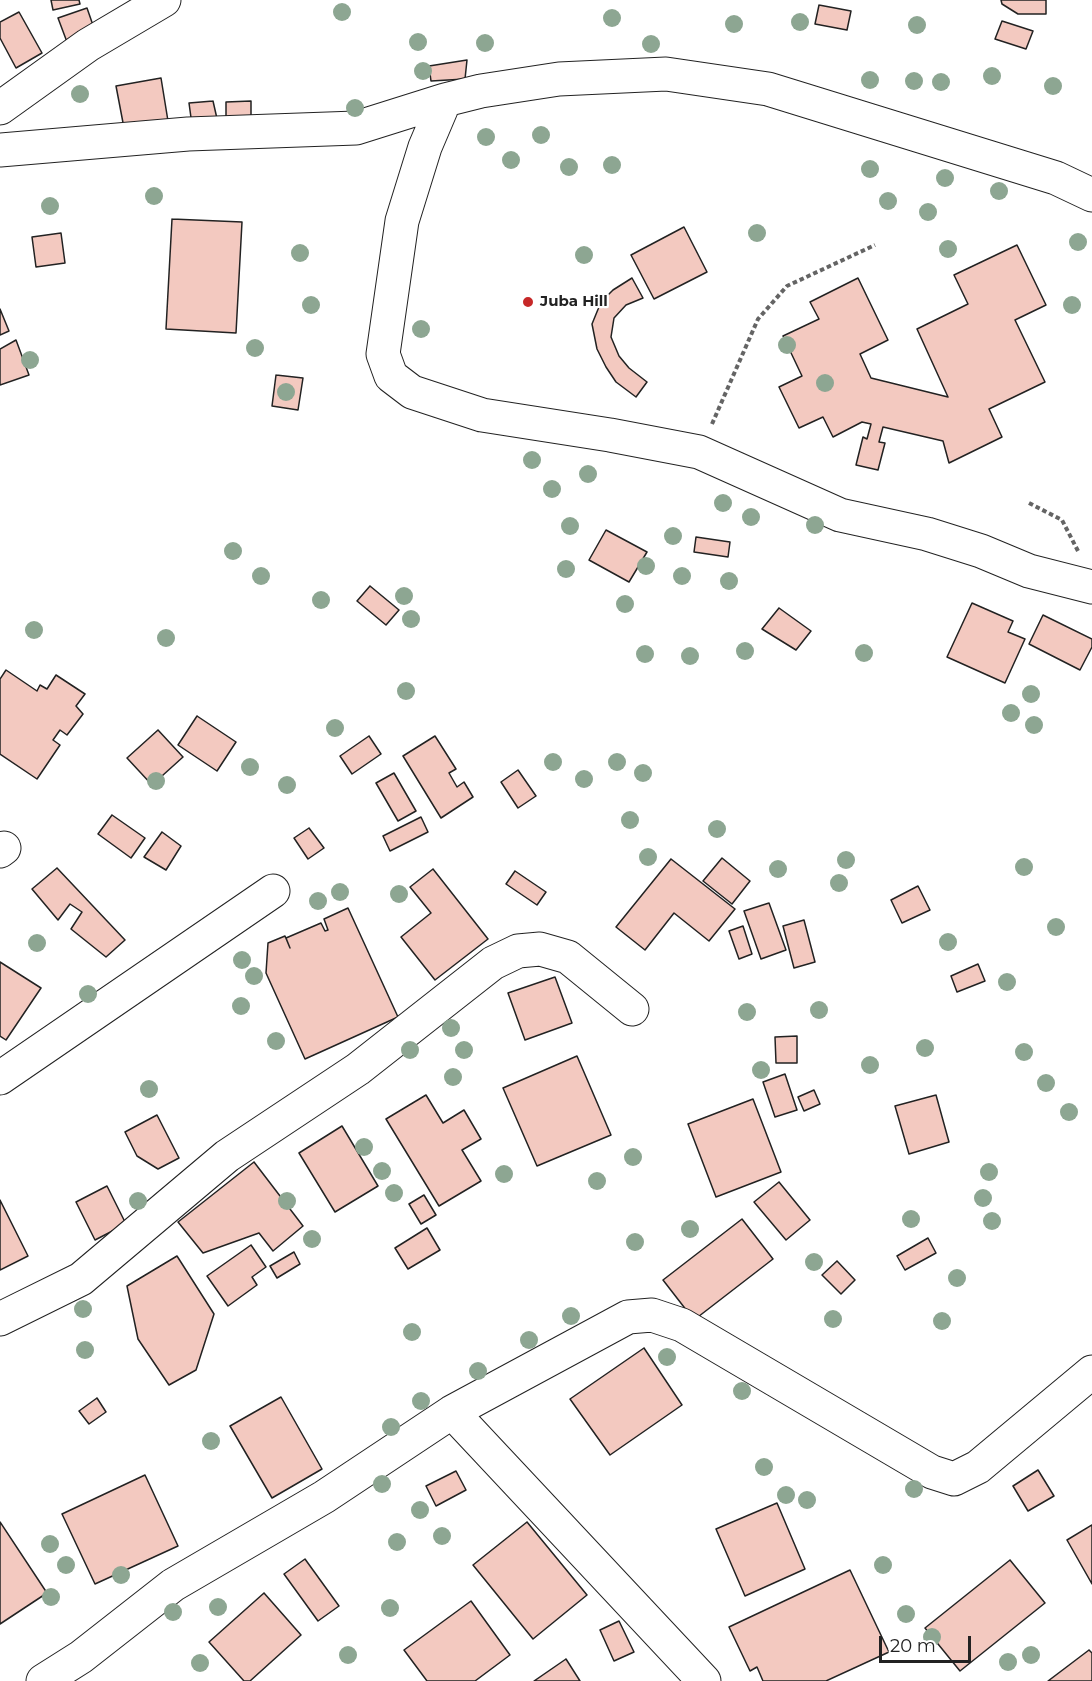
<!DOCTYPE html>
<style>
body{margin:0}
#map{position:relative;width:1092px;height:1681px;overflow:hidden;background:#fff;font-family:Montserrat,sans-serif}
canvas{display:block}
.scale{position:absolute;left:879px;top:1636px;width:92px;height:27px;box-sizing:border-box;border:3px solid #222;border-top:0;padding-left:8px;font-size:18px;line-height:21px;white-space:nowrap;color:#222;-webkit-text-stroke:4px #fff;paint-order:stroke}
</style>
<div id="map">
<canvas width="1092" height="1681"></canvas>
<div class="scale">20 m</div>
</div>
<script>
const ctx = document.querySelector('canvas').getContext('2d');
ctx.lineJoin = 'round';
function fill(path, color) { ctx.fillStyle = color; ctx.fill(path, 'evenodd'); }
const poly = rows => new Path2D(rows.map(r => 'M' + r).join(''));
function stroke(path, color, width, dash) { ctx.strokeStyle = color; ctx.lineWidth = width; ctx.lineCap = dash ? 'butt' : 'round'; ctx.setLineDash(dash || []); ctx.stroke(path); }
function write(font, color, halo, rows, align = 'center') {
  ctx.font = font + ' Montserrat,sans-serif'; ctx.lineWidth = 4.5; ctx.setLineDash([]); ctx.textBaseline = 'middle'; ctx.strokeStyle = halo; ctx.fillStyle = color; for (const [text, x, y, turn = 0] of rows) {
    ctx.save(); ctx.translate(x, y); ctx.rotate((+turn || 0) * Math.PI / 180); ctx.textAlign = isNaN(turn) ? turn : align; if (halo) ctx.strokeText(text, 0, 0); ctx.fillText(text, 0, 0); ctx.restore();
  }
}
const building = poly([
 [51,0,79,0,80,4,53,10,51,0],
 [1001,0,1046,0,1046,14,1018,14,1002,4,1001,0],
 [819,5,851,11,847,30,815,24,819,5],
 [87,8,95,31,67,42,58,18,87,8],
 [19,12,42,53,16,68,0,38,0,22,19,12],
 [1002,21,1033,31,1026,49,995,39,1002,21],
 [467,60,465,79,431,81,429,66,467,60],
 [161,78,168,121,124,128,116,86,161,78],
 [213,101,218,123,192,125,189,103,213,101],
 [251,101,251,121,226,121,226,102,251,101],
 [172,219,242,222,236,333,166,329,172,219],
 [684,227,707,272,654,299,631,255,684,227],
 [61,233,65,263,36,267,32,237,61,233],
 [1017,245,1046,305,1015,320,1045,382,989,409,1002,437,949,463,943,441,883,427,879,442,885,443,878,470,856,465,863,437,867,439,871,424,862,422,833,437,823,417,799,428,779,387,802,376,783,336,819,319,810,302,858,278,888,340,860,354,871,378,948,397,917,329,968,304,954,275,1017,245],
 [632,278,643,298,626,305,614,318,611,337,619,356,629,368,647,382,636,397,616,382,606,367,597,349,592,324,601,302,613,290,632,278],
 [0,309,9,331,0,335,0,309],
 [16,340,29,375,0,385,0,349,16,340],
 [276,375,303,378,298,410,272,406,276,375],
 [606,530,647,552,629,582,589,560,606,530],
 [696,537,730,542,728,557,694,552,696,537],
 [370,586,399,610,386,625,357,601,370,586],
 [972,603,1013,621,1008,632,1025,639,1005,683,947,657,972,603],
 [779,608,811,631,796,650,762,629,779,608],
 [1043,615,1092,639,1092,647,1080,670,1029,644,1043,615],
 [6,670,37,691,40,685,47,689,56,675,85,694,76,706,83,714,67,735,60,730,53,740,60,745,37,779,0,754,0,679,6,670],
 [197,716,236,742,217,771,178,745,197,716],
 [158,730,183,757,152,785,127,758,158,730],
 [369,736,381,754,352,774,340,756,369,736],
 [435,736,456,769,449,773,457,787,464,782,473,797,441,818,403,756,435,736],
 [518,770,536,796,518,808,501,782,518,770],
 [394,773,416,811,398,821,376,783,394,773],
 [112,815,145,838,131,858,98,834,112,815],
 [421,817,428,832,390,851,383,836,421,817],
 [309,828,324,848,308,859,294,838,309,828],
 [162,832,181,846,166,870,144,857,162,832],
 [722,858,750,881,732,904,703,881,722,858],
 [671,859,735,909,709,941,674,913,645,950,616,927,671,859],
 [57,868,125,940,106,957,71,929,82,912,70,904,58,920,32,889,57,868],
 [433,869,488,939,435,980,401,937,431,913,410,887,433,869],
 [515,871,546,892,537,905,506,884,515,871],
 [918,886,930,910,902,923,891,900,918,886],
 [769,903,786,950,761,959,744,911,769,903],
 [348,908,398,1017,305,1059,266,973,268,943,285,936,290,948,286,938,321,923,325,931,328,930,324,919,348,908],
 [804,920,815,962,794,968,783,926,804,920],
 [743,926,752,954,739,959,729,931,743,926],
 [0,962,41,988,6,1040,0,1036,0,962],
 [978,964,985,981,957,992,951,976,978,964],
 [555,977,572,1023,525,1040,508,993,555,977],
 [797,1036,797,1063,776,1063,775,1037,797,1036],
 [577,1056,611,1135,537,1166,503,1088,577,1056],
 [785,1074,797,1110,775,1117,763,1082,785,1074],
 [814,1090,820,1104,804,1111,798,1097,814,1090],
 [426,1095,443,1123,464,1110,481,1139,462,1150,481,1181,439,1206,386,1119,426,1095],
 [936,1095,949,1142,909,1154,895,1106,936,1095],
 [753,1099,781,1172,716,1197,688,1124,753,1099],
 [157,1115,179,1158,158,1169,137,1156,125,1132,157,1115],
 [342,1126,378,1186,335,1212,299,1153,342,1126],
 [254,1162,303,1226,273,1251,259,1233,203,1253,178,1222,254,1162],
 [779,1182,810,1220,786,1240,754,1202,779,1182],
 [107,1186,126,1224,95,1240,76,1202,107,1186],
 [424,1195,436,1215,421,1224,409,1204,424,1195],
 [0,1200,28,1256,0,1270,0,1200],
 [742,1219,773,1259,694,1320,663,1280,742,1219],
 [427,1228,440,1250,408,1269,395,1248,427,1228],
 [928,1238,936,1253,905,1270,897,1256,928,1238],
 [251,1245,266,1267,252,1277,257,1285,228,1306,207,1276,251,1245],
 [294,1252,300,1264,277,1278,270,1266,294,1252],
 [177,1256,214,1314,196,1370,169,1385,138,1339,127,1286,177,1256],
 [837,1261,855,1280,841,1294,822,1275,837,1261],
 [644,1348,682,1405,610,1455,570,1399,644,1348],
 [281,1397,322,1469,272,1498,230,1426,281,1397],
 [97,1398,106,1412,89,1424,79,1411,97,1398],
 [1038,1470,1054,1496,1028,1511,1013,1486,1038,1470],
 [456,1471,466,1490,436,1506,426,1486,456,1471],
 [145,1475,178,1546,95,1584,62,1514,145,1475],
 [777,1503,805,1569,745,1596,716,1529,777,1503],
 [0,1522,47,1593,0,1624,0,1522],
 [527,1522,587,1595,533,1639,473,1565,527,1522],
 [1092,1525,1092,1584,1067,1540,1092,1525],
 [305,1559,339,1606,318,1621,284,1574,305,1559],
 [1010,1560,1045,1603,960,1671,925,1628,1010,1560],
 [850,1570,889,1652,826,1681,763,1681,757,1667,750,1671,729,1627,850,1570],
 [264,1593,301,1635,250,1681,244,1681,209,1642,264,1593],
 [471,1601,510,1655,475,1681,427,1681,404,1650,471,1601],
 [619,1621,634,1652,614,1661,600,1630,619,1621],
 [1089,1650,1092,1653,1092,1681,1048,1681,1089,1650],
 [566,1659,580,1681,534,1681,566,1659]
]);
fill(building, '#f3c9c0');
stroke(building, '#222', 1.5);
const minor = poly([
 [445,100,425,147,402,221,383,354,391,376,412,392,482,415,610,435,699,452,840,515,927,534,981,551,1029,571,1092,587],
 [0,108,88,45,164,0],
 [0,150,188,134,356,128,445,100,481,91,559,79,666,74,768,89,1056,178,1092,195],
 [0,851,4,848],
 [0,1078,273,891],
 [0,1319,81,1279,227,1156,358,1069,493,963,518,951,540,949,568,957,632,1009],
 [452,1412,704,1681],
 [43,1681,81,1657,173,1585,324,1497,452,1412,628,1317,652,1315,682,1325,932,1472,954,1479,978,1467,1092,1372]
]);
stroke(minor, '#222', 35);
stroke(poly([
 [712,424,758,319,787,286,875,245],
 [1029,503,1062,520,1078,551]
]), '#646464', 4, [4.5, 3]);
stroke(minor, '#fff', 33);
ctx.fillStyle = '#8da692';
for (const [x, y] of [
 [342,12],
 [612,18],
 [800,22],
 [734,24],
 [917,25],
 [418,42],
 [485,43],
 [651,44],
 [423,71],
 [992,76],
 [870,80],
 [914,81],
 [941,82],
 [1053,86],
 [80,94],
 [355,108],
 [541,135],
 [486,137],
 [511,160],
 [612,165],
 [569,167],
 [870,169],
 [945,178],
 [999,191],
 [154,196],
 [888,201],
 [50,206],
 [928,212],
 [757,233],
 [1078,242],
 [948,249],
 [300,253],
 [584,255],
 [311,305],
 [1072,305],
 [421,329],
 [787,345],
 [255,348],
 [30,360],
 [825,383],
 [286,392],
 [532,460],
 [588,474],
 [552,489],
 [723,503],
 [751,517],
 [815,525],
 [570,526],
 [673,536],
 [233,551],
 [646,566],
 [566,569],
 [261,576],
 [682,576],
 [729,581],
 [404,596],
 [321,600],
 [625,604],
 [411,619],
 [34,630],
 [166,638],
 [745,651],
 [864,653],
 [645,654],
 [690,656],
 [406,691],
 [1031,694],
 [1011,713],
 [1034,725],
 [335,728],
 [553,762],
 [617,762],
 [250,767],
 [643,773],
 [584,779],
 [156,781],
 [287,785],
 [630,820],
 [717,829],
 [648,857],
 [846,860],
 [1024,867],
 [778,869],
 [839,883],
 [340,892],
 [399,894],
 [318,901],
 [1056,927],
 [948,942],
 [37,943],
 [242,960],
 [254,976],
 [1007,982],
 [88,994],
 [241,1006],
 [819,1010],
 [747,1012],
 [451,1028],
 [276,1041],
 [925,1048],
 [410,1050],
 [464,1050],
 [1024,1052],
 [870,1065],
 [761,1070],
 [453,1077],
 [1046,1083],
 [149,1089],
 [1069,1112],
 [364,1147],
 [633,1157],
 [382,1171],
 [989,1172],
 [504,1174],
 [597,1181],
 [394,1193],
 [983,1198],
 [138,1201],
 [287,1201],
 [911,1219],
 [992,1221],
 [690,1229],
 [312,1239],
 [635,1242],
 [814,1262],
 [957,1278],
 [83,1309],
 [571,1316],
 [833,1319],
 [942,1321],
 [412,1332],
 [529,1340],
 [85,1350],
 [667,1357],
 [478,1371],
 [742,1391],
 [421,1401],
 [391,1427],
 [211,1441],
 [764,1467],
 [382,1484],
 [914,1489],
 [786,1495],
 [807,1500],
 [420,1510],
 [442,1536],
 [397,1542],
 [50,1544],
 [66,1565],
 [883,1565],
 [121,1575],
 [51,1597],
 [218,1607],
 [390,1608],
 [173,1612],
 [906,1614],
 [932,1637],
 [348,1655],
 [1031,1655],
 [1008,1662],
 [200,1663]
]) { ctx.beginPath(); ctx.arc(x, y, 9, 0, 2 * Math.PI); ctx.fill(); }
for (const [x, y, r, color] of [
 [528,302,6,"#c62828"]
]) { const dot = new Path2D(); dot.arc(x, y, r, 0, 2 * Math.PI); ctx.fillStyle = color; ctx.fill(dot); stroke(dot, '#fff', 2); }
write('bold 15px', '#222', '#fff', [
 ["Juba Hill",540,302]
], 'left');
</script>
